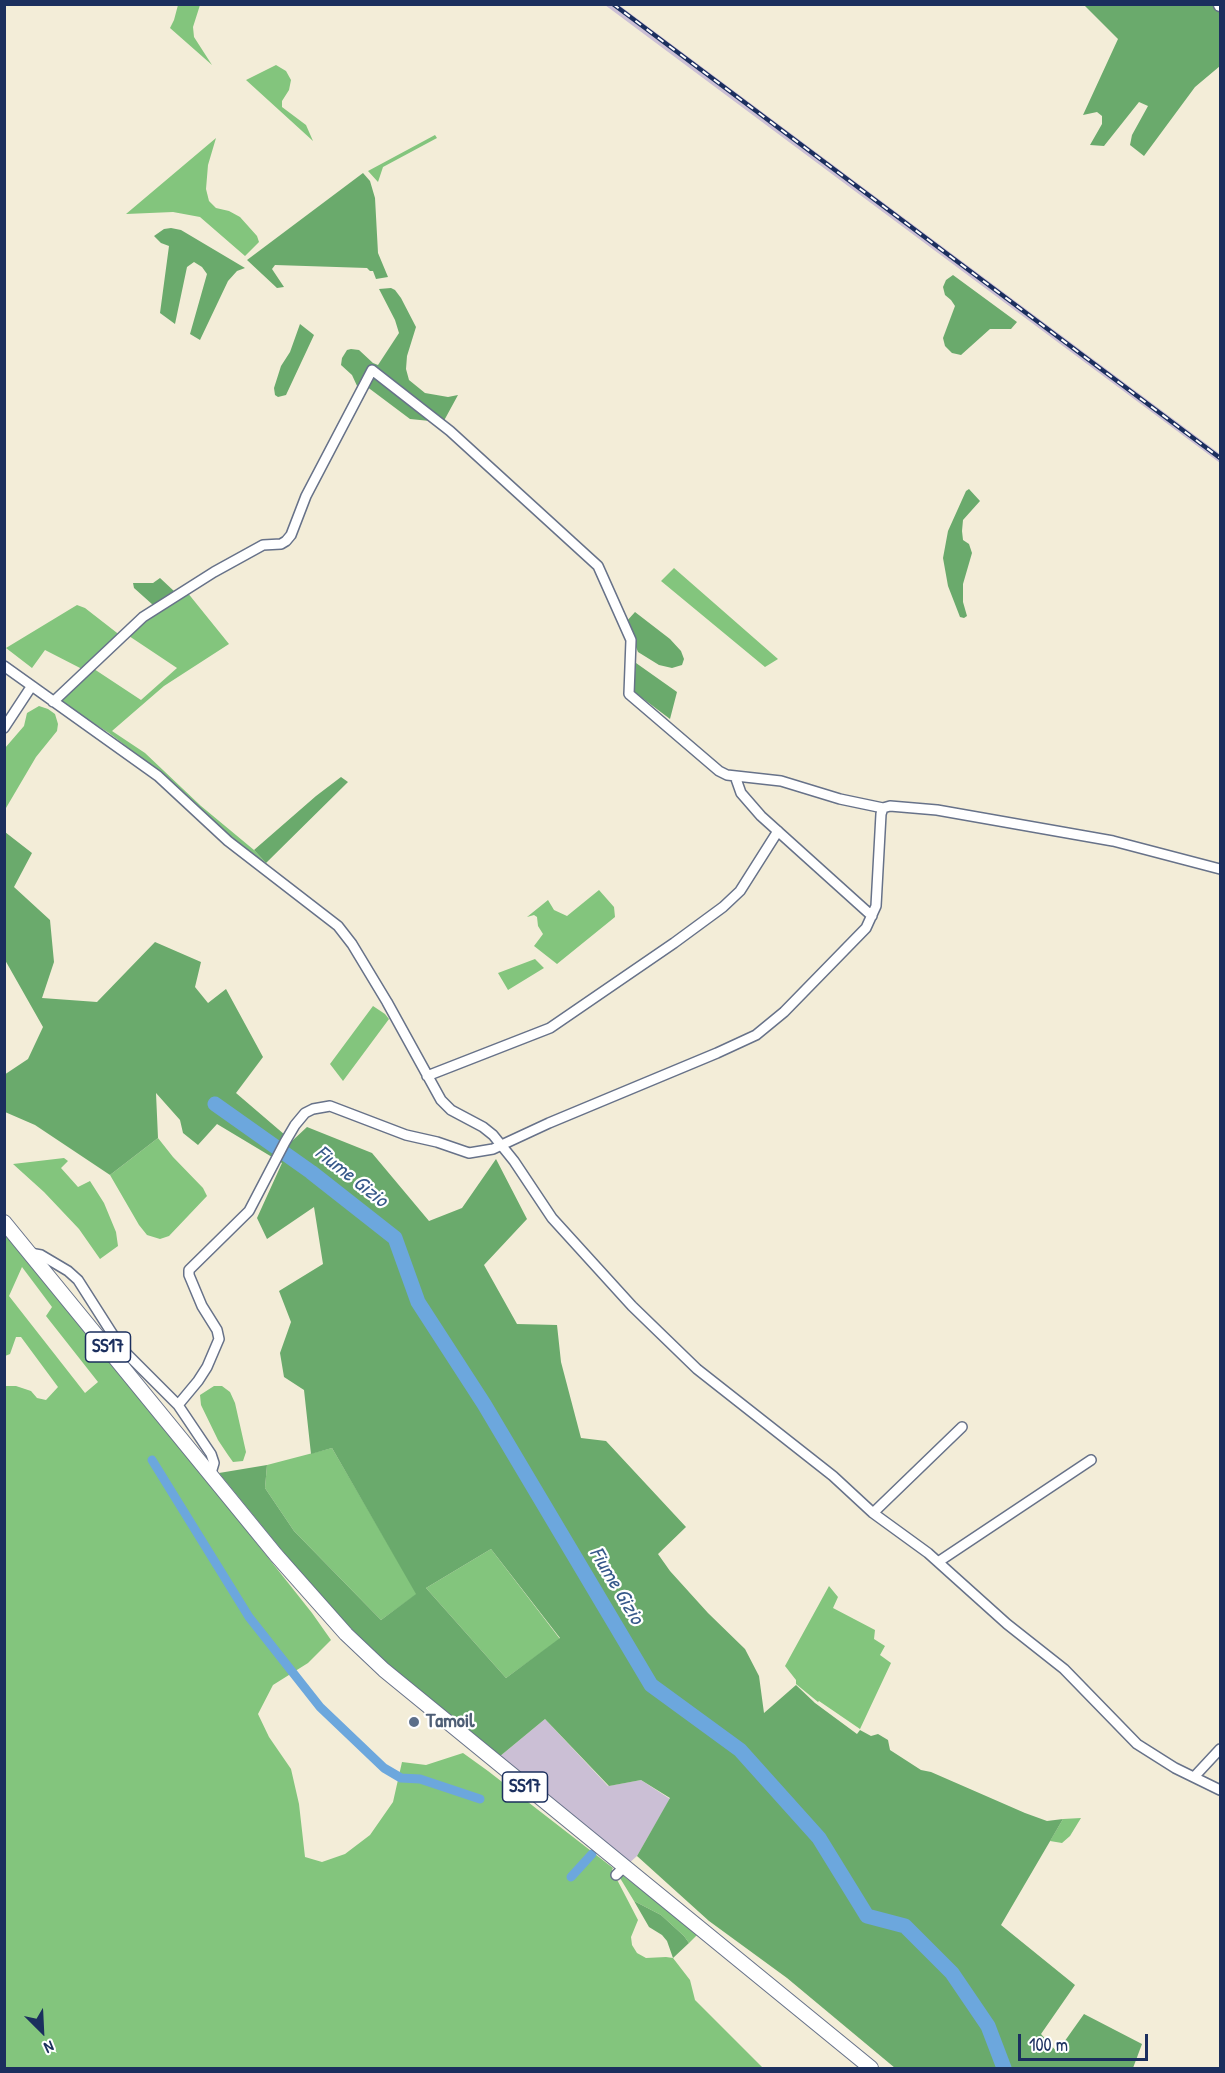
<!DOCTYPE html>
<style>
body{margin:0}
#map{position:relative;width:1225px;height:2073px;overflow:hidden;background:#f3edd8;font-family:"Patrick Hand",sans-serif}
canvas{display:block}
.frame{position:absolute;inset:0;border:6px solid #1b2f5e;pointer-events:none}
.north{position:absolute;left:12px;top:2001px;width:60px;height:60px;-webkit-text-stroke:4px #fff;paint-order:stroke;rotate:156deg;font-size:16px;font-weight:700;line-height:24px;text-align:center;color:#1b2f5e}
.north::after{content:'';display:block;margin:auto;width:21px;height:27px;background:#1b2f5e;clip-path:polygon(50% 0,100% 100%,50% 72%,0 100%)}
.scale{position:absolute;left:1018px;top:2034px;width:130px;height:27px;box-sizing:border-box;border:3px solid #1b2f5e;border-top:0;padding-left:8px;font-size:18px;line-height:21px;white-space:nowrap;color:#1b2f5e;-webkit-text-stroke:4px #fff;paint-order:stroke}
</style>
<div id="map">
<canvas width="1225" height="2073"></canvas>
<div class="frame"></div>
<div class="north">N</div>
<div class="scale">100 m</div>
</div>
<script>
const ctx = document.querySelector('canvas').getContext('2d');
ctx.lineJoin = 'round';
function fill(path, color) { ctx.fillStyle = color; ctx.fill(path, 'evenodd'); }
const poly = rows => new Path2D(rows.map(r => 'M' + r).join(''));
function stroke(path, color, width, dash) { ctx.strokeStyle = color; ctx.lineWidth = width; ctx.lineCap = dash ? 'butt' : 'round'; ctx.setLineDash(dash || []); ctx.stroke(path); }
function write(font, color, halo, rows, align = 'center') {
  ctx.font = font + ' "Patrick Hand",sans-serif'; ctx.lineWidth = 4.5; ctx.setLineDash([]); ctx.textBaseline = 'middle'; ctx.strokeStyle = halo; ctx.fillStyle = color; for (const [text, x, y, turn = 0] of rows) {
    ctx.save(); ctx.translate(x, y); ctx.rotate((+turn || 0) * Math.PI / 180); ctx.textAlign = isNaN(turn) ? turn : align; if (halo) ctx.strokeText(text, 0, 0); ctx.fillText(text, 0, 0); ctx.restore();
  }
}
fill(poly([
 [605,5,619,5,900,215,1220,454,1220,463],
 [545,1719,608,1786,641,1780,670,1799,637,1856,628,1864,499,1757]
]), '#cbbfd5');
fill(poly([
 [178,5,200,5,193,27,194,37,212,65,170,28,174,20],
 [276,65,286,71,291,80,289,90,282,101,282,107,306,125,313,141,246,80],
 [435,135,437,138,383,167,378,182,368,171],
 [216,138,208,165,206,189,209,201,216,208,229,211,240,217,257,236,259,242,245,256,200,217,173,212,126,214],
 [674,568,778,659,765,667,661,581],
 [187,592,229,644,164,686,112,731,145,753,201,806,254,850,266,863,262,865,183,797,143,759,109,733,60,702,94,669,141,700,177,668,129,636,141,624],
 [77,605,85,608,121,636,84,670,45,650,32,668,6,648],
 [39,706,48,709,55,714,58,724,57,731,36,757,6,808,4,807,5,748,24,726,27,713],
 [599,890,614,907,615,917,557,964,534,946,543,934,538,926,537,917,534,915,527,917,548,900,554,910,567,916],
 [535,959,544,968,508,990,498,973],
 [373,1006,385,1014,389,1019,343,1081,330,1064],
 [158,1138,173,1157,203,1188,207,1196,169,1236,160,1239,147,1235,139,1225,110,1175],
 [64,1158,68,1161,61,1168,78,1187,90,1181,104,1203,116,1232,118,1246,100,1259,79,1229,44,1192,13,1164],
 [5,1235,220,1497,312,1613,331,1640,308,1663,273,1685,258,1714,269,1737,291,1769,299,1804,305,1857,322,1862,345,1854,370,1835,393,1802,402,1762,426,1765,463,1753,488,1771,613,1868,612,1870,638,1920,631,1937,632,1945,637,1953,646,1958,666,1957,673,1958,690,1980,695,2000,763,2068,5,2068,5,1386,16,1386,31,1391,37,1398,46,1400,58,1387,21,1337,16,1337,10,1354,5,1356],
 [22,1267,52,1307,46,1316,98,1382,85,1393,9,1296],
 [214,1386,222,1386,230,1392,235,1403,246,1452,243,1461,233,1462,228,1455,218,1440,201,1405,200,1395],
 [332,1448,417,1594,381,1620,294,1531,265,1488,267,1465],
 [491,1549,560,1639,506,1678,426,1588],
 [829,1586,838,1597,833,1608,875,1630,874,1639,885,1646,880,1655,891,1663,860,1729,819,1701,818,1702,796,1684,796,1680,785,1666],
 [1081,1818,1070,1836,1062,1843,1050,1841,1063,1819],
 [621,1874,698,1934,689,1943,684,1936,661,1915,634,1901,620,1878]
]), '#83c57d');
fill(poly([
 [1214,4,1220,8,1220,66,1195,87,1144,156,1130,145,1132,135,1148,106,1139,102,1104,146,1090,145,1102,124,1102,116,1097,112,1083,115,1118,39,1084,5],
 [363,173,370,181,375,198,378,253,388,277,376,279,373,271,370,271,367,268,275,265,272,269,284,287,277,288,247,260],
 [171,228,181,230,245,268,237,271,228,281,200,340,190,334,207,274,202,267,194,262,187,267,175,324,160,313,169,246,161,243,154,236,164,229],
 [953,275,1017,322,1011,329,990,329,961,355,952,353,945,346,943,338,955,306,951,300,945,295,943,287,946,280],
 [391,288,395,290,401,298,416,327,407,356,406,369,409,380,425,393,448,397,458,395,440,428,430,421,410,419,366,386,358,388,352,375,341,365,342,358,347,350,351,349,359,350,373,363,378,365,399,333,395,320,379,289],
 [300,324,314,335,286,395,278,397,275,395,274,388,281,366,290,352],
 [969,489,980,501,963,520,962,531,963,540,969,544,972,553,963,584,963,602,967,616,964,618,960,617,948,586,943,558,948,531,966,491],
 [160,578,175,592,153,605,134,588,133,583,153,583],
 [635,612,670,639,681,651,684,659,682,665,672,668,659,665,638,652,626,622],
 [636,663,677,692,670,719,633,691],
 [341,777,348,782,347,783,266,863,254,850,316,796],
 [5,832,32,853,14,887,50,920,54,962,42,998,97,1002,155,942,201,962,195,987,208,1003,226,989,263,1057,236,1093,292,1141,307,1127,372,1153,429,1221,462,1208,496,1159,527,1219,484,1265,517,1324,557,1325,561,1362,581,1438,606,1441,686,1527,658,1554,670,1571,708,1613,745,1649,759,1676,764,1713,796,1685,815,1703,857,1734,860,1730,871,1736,878,1734,888,1740,890,1750,921,1770,931,1772,1025,1813,1047,1821,1063,1819,1001,1925,1075,1985,1041,2034,1057,2052,1084,2014,1142,2044,1133,2068,895,2068,787,1978,709,1921,637,1856,670,1798,641,1780,609,1786,545,1719,499,1757,374,1652,316,1592,219,1473,267,1465,265,1488,294,1531,381,1620,416,1594,332,1448,311,1454,304,1390,284,1377,280,1353,291,1322,279,1291,323,1264,314,1207,267,1239,257,1218,282,1163,217,1124,198,1145,183,1133,180,1120,156,1093,158,1138,110,1175,35,1125,5,1112,4,1075,28,1059,43,1027,5,960],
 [491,1549,560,1638,506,1678,426,1588],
 [634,1901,661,1915,684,1936,689,1943,673,1958,667,1941,662,1935,649,1927]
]), '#6aaa6c');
stroke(poly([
 [152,1460,249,1617,320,1707,384,1768,401,1778,420,1779,480,1799],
 [571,1877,592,1854]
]), '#6ca7dd', 9);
stroke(poly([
 [215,1104,311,1172,395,1238,418,1302,484,1404,651,1685,740,1750,819,1838,867,1916,905,1926,952,1973,988,2026,1004,2068]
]), '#6ca7dd', 15);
const minor = poly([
 [4,666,158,776,228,841,338,926,352,944,387,1002,441,1100,451,1110,483,1127,493,1135,514,1161,552,1218,632,1306,697,1369,833,1476,873,1513,928,1553,1007,1624,1064,1669,1137,1744,1175,1768,1220,1790],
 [53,702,143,617,214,572,263,545,281,544,286,541,291,535,306,496,372,370,450,431,598,566,631,640,629,694,719,771,727,775,781,781,840,799,883,808,890,806,937,810,1113,841,1220,869],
 [4,728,31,687],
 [735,776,741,793,761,816,872,916],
 [427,1076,550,1028,674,943,723,907,740,891,778,831],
 [30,1253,41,1255,68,1271,78,1280,122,1349,178,1405,211,1454,214,1463,211,1473],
 [178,1405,198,1381,207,1367,219,1339,217,1330,202,1306,189,1275,189,1270,249,1211,285,1142,295,1125,305,1113,313,1109,330,1106,406,1135,437,1142,469,1153,493,1149,549,1123,717,1053,756,1035,784,1012,866,928,876,906,881,814,883,808],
 [873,1513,962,1427],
 [938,1562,1091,1460],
 [1194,1777,1220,1749],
 [616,1875,624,1867]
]);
const secondary = poly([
 [1220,4,1220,5]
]);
const primary = poly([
 [4,1222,276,1555,346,1634,384,1670,871,2068]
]);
stroke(minor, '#677289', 12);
stroke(secondary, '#677289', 15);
stroke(primary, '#677289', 16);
stroke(minor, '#fff', 9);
stroke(secondary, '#fff', 12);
stroke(primary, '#fff', 14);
const rail = poly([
 [613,4,1220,458]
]);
stroke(rail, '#1b2f5e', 4.5);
stroke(rail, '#fff', 2, [7]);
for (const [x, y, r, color] of [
 [414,1722,6,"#5c6f8a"]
]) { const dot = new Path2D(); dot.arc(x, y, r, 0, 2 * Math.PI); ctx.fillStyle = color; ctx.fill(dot); stroke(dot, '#fff', 2); }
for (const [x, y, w] of [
 [108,1347,45],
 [525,1787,45]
]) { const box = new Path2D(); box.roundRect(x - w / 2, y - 15, w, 30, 4.5); ctx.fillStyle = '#fff'; ctx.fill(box); stroke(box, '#1b2f5e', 1.5); }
write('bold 18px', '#1b2f5e', null, [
 ["SS17",108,1347],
 ["SS17",525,1787]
]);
write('bold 20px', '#4e5e75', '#fff', [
 ["Tamoil",426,1722]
], 'left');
write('italic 21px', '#37598a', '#fff', [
 ["Fiume Gizio",351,1177,38],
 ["Fiume Gizio",616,1586,59]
]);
</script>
